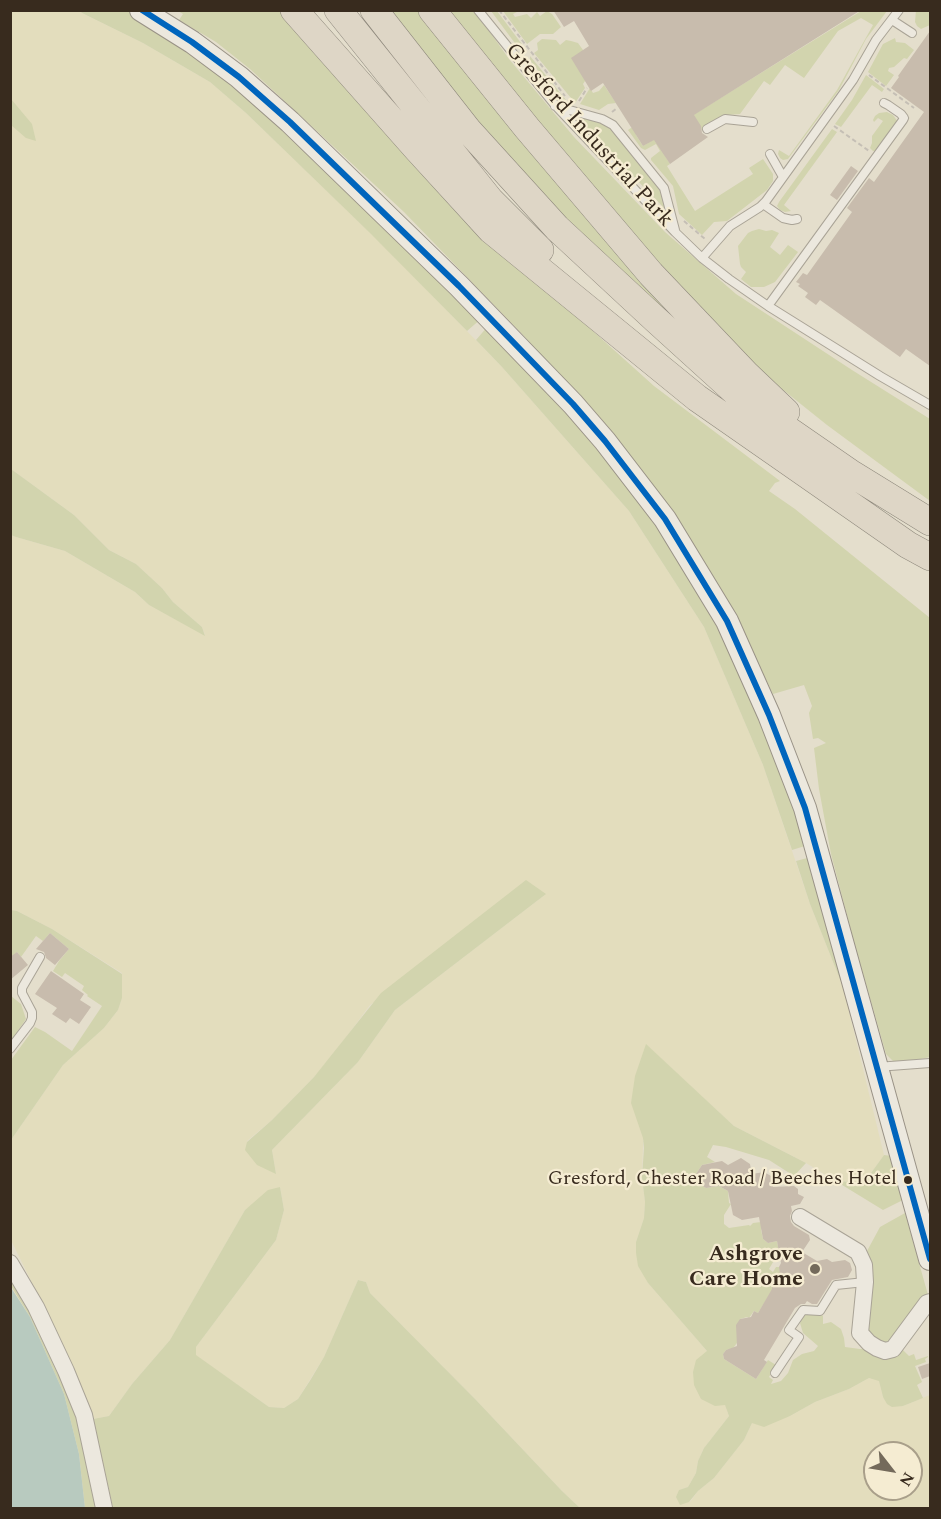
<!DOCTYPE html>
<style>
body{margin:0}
#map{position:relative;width:941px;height:1519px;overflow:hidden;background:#e4decc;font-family:Spectral,serif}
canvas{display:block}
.frame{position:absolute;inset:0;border:12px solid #382b1e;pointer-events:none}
.north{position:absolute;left:863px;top:1441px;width:60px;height:60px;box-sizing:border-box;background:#f5ecd2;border:2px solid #a99f8a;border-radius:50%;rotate:121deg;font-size:16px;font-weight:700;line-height:24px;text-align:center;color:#382b1e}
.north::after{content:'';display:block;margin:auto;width:21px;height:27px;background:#746a5b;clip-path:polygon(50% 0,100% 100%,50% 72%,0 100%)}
</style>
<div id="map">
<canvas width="941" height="1519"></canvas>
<div class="frame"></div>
<div class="north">N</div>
</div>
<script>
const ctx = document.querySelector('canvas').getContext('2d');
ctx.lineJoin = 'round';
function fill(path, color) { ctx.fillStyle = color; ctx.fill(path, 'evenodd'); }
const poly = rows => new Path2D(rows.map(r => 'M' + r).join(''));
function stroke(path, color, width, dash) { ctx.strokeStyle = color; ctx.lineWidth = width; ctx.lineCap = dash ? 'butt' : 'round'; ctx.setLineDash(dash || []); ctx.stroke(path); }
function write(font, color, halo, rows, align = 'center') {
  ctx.font = font + ' Spectral,serif'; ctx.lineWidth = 4.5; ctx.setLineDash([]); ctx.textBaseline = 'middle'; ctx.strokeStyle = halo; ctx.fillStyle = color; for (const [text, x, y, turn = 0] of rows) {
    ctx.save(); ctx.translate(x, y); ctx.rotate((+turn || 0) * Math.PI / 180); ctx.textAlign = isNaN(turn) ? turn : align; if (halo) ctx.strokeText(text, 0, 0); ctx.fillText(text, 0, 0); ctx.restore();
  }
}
fill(poly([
 [11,11,80,11,82,13,143,43,210,82,246,113,386,248,502,367,629,511,704,627,763,765,810,904,843,987,884,1155,863,1184,834,1180,806,1163,734,1126,646,1045,642,1177,645,1202,644,1218,636,1242,636,1253,648,1283,707,1351,729,1416,704,1448,698,1461,696,1473,688,1487,679,1490,690,1502,698,1491,714,1478,744,1440,752,1423,790,1416,815,1402,849,1389,869,1378,879,1380,883,1397,903,1406,930,1395,930,1508,580,1508,562,1491,477,1401,370,1293,366,1282,358,1280,324,1357,298,1399,284,1408,269,1407,195,1355,196,1347,276,1240,284,1210,280,1187,245,1210,170,1340,132,1384,109,1416,93,1419,54,1328,11,1240,11,1140,63,1065,104,1028,118,1010,122,998,122,973,52,929,17,911,11,910,11,535,16,537,65,551,135,592,149,605,205,635,202,627,173,602,162,588,136,564,109,550,74,515,11,469],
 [546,894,395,1010,358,1062,272,1150,276,1174,247,1141,272,1120,314,1077,333,1055,370,1005],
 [875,1453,911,1453,911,1489,875,1489]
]), '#e3ddbd');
fill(poly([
 [916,10,930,11,930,25,921,29,917,26,915,22],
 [80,11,134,11,239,85,482,318,467,331,370,233,246,113,210,82,143,43,82,13],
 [178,11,280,11,504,251,654,386,780,481,775,483,769,491,795,509,930,618,930,1057,906,1062,893,1061,886,1054,854,942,831,854,819,789,814,748,826,743,818,738,813,739,809,713,812,706,804,685,773,694,726,600,679,523,640,468,587,405,523,335,404,212,250,69,216,42,179,20,183,14],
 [383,11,419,11,672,307,663,318,591,254],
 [447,11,475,11,509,59,574,137,665,232,736,294,852,370,930,419,930,501,827,425,752,365,659,273],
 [491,11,497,11,524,47,520,50],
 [503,11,519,11,513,14,515,17,527,14,531,18,537,12,540,16,547,11,552,14,561,27,553,34,540,34,527,44],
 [861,11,887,11,866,39,839,90,788,159,783,160,780,158,778,154,779,150,789,156,837,90,873,25,861,18,838,31,804,78,785,65,770,85,764,81,740,114,727,115,703,129,664,154,670,164,667,166,695,211,753,174,749,168,763,159,773,174,773,181,767,190,727,221,714,222,702,235,679,214,673,186,651,160,651,158,660,151,656,144,645,150,641,148,628,130,637,124,642,131,636,135,643,146],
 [895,38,896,42,905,43,914,50,907,59,904,58,894,67,889,68,888,71,894,75,886,86,868,72,883,44],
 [542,39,556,40,560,45,566,40,571,41,578,43,583,50,585,81,583,84,585,88,575,103,534,53,538,50,537,43],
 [530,56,566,100,566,102,557,96,530,60],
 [866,75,884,89,882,92,872,85,841,127,835,124,852,100],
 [604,85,616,103,608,104,599,110,580,104,590,88,593,93,599,91],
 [11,99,32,124,36,141,26,138,11,125],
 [887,112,893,115,898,122,876,151,873,151,870,148,872,143,872,136,883,121,878,118,874,122,873,120,875,116,879,113],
 [580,117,609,126,660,189,665,202,664,208,578,119],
 [832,129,837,132,784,205,791,211,785,212,780,210,777,206,779,202],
 [759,229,766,231,772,230,779,233,770,247,780,255,788,245,798,252,775,282,764,287,751,287,741,279,746,272,741,267,740,264,738,246,748,233,752,231],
 [488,326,579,422,681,558,741,669,808,845,792,850,763,765,704,627,629,511,502,367,476,340],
 [11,469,74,515,109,550,136,564,162,588,173,602,202,627,205,636,149,605,135,592,65,551,16,537,11,535],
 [811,857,843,987,810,904,796,861],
 [526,880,546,894,395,1010,358,1062,272,1150,276,1174,257,1165,245,1150,247,1142,272,1120,314,1077,381,993],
 [11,910,17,911,52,929,122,974,122,998,118,1010,104,1028,63,1065,11,1140,11,1060,35,1027,45,1032,72,1051,102,1006,87,996,88,995,82,990,84,986,65,973,62,977,53,971,59,961,69,949,50,933,43,941,36,936,21,957,17,952,11,957],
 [11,996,21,1004,26,1019,11,1041],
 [646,1044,734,1126,806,1163,794,1176,769,1160,726,1147,713,1145,707,1157,715,1162,702,1165,696,1174,698,1183,706,1188,719,1186,728,1191,729,1203,731,1204,724,1215,724,1224,729,1228,749,1225,750,1226,753,1223,769,1221,761,1230,763,1239,768,1243,777,1241,779,1252,769,1269,773,1272,776,1267,779,1267,781,1276,774,1278,772,1282,773,1289,758,1313,754,1311,749,1318,747,1317,740,1319,741,1337,732,1350,730,1349,726,1350,723,1354,724,1359,756,1379,768,1360,776,1365,769,1377,773,1380,771,1384,781,1381,788,1373,793,1360,802,1354,814,1351,818,1346,803,1333,800,1323,805,1314,817,1312,823,1316,823,1324,831,1322,841,1329,844,1338,845,1347,860,1349,900,1347,909,1356,914,1354,916,1360,928,1356,928,1357,925,1359,926,1362,915,1366,922,1382,917,1385,923,1398,903,1406,892,1407,887,1404,883,1397,879,1381,869,1378,849,1389,815,1402,790,1416,764,1427,752,1423,744,1440,714,1478,698,1491,689,1502,680,1505,676,1497,679,1490,688,1487,696,1473,698,1461,704,1448,729,1416,725,1405,715,1406,701,1399,694,1385,693,1372,696,1360,707,1351,648,1283,638,1266,636,1253,636,1242,644,1218,645,1202,642,1177,644,1148,643,1138,631,1103,635,1076],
 [884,1155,892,1156,905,1199,883,1210,834,1180,863,1184],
 [280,1187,284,1210,276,1240,196,1347,196,1355,269,1407,284,1408,298,1399,311,1379,324,1357,358,1280,366,1282,370,1293,477,1401,562,1491,580,1508,113,1508,93,1419,109,1416,132,1384,170,1340,245,1210,268,1190],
 [905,1213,928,1295,897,1339,883,1343,873,1338,864,1327,867,1251,880,1227],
 [10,1268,80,1416,100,1508,85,1508,79,1454,64,1394,30,1317,11,1286]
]), '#d2d4ae');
fill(poly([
 [10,1286,30,1317,64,1394,79,1454,85,1508,11,1508]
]), '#b8cabf');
fill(poly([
 [553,10,861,10,694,115,701,126,702,133,708,137,670,164,654,140,643,146,603,83,591,91,571,58,589,46,574,21,564,27],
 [930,31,930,366,906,349,900,357,820,300,816,305,805,297,808,293,798,286,800,284,796,282,803,273,807,275,852,212,847,208,869,178,874,182,924,112,891,88,899,77,898,76],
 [851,166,858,171,837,200,830,195],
 [50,933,69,949,55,965,46,958,44,952,36,949],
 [17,952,28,965,10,980,10,957],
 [51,971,84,994,80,1000,91,1007,79,1024,70,1018,66,1023,52,1014,57,1008,35,994],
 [741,1158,750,1164,752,1174,764,1172,771,1176,773,1187,794,1186,798,1189,798,1194,804,1197,800,1204,791,1206,792,1211,790,1216,791,1222,794,1226,809,1235,810,1240,802,1252,817,1261,827,1259,832,1262,845,1260,850,1263,852,1270,848,1277,832,1280,817,1304,812,1304,807,1301,805,1304,801,1304,795,1308,764,1360,767,1362,756,1379,724,1359,723,1354,726,1350,737,1346,736,1325,740,1319,751,1317,754,1311,758,1313,772,1289,772,1282,774,1278,780,1276,779,1267,781,1263,777,1241,768,1243,763,1239,759,1217,742,1220,733,1215,728,1191,719,1186,706,1188,698,1183,696,1174,702,1165,722,1161,728,1165],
 [930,1363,930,1376,922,1379,918,1367]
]), '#c8bcad');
const service = poly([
 [478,10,555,105,675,232,702,258],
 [899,10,876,40,853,80,766,201,760,207,730,226,702,258,729,279,768,306,880,376,930,405],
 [892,20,912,33],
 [555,106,602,119,613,125,664,188,675,230],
 [707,129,725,119,753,122],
 [770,154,783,177],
 [763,204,783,218,792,220,797,219],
 [768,306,903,120,904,118,901,114,888,105,884,103],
 [10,1049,30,1023,32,1018,32,1012,22,993,22,988,40,957],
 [877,1067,930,1063],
 [775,1373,799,1337,789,1330,803,1310,820,1311,836,1285,865,1282]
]);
const minor = poly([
 [800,1217,858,1252,864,1265,865,1282,860,1333,869,1343,877,1348,885,1351,893,1349,927,1303,930,1302],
 [10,1263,36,1307,66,1371,84,1415,104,1508]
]);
const secondary = poly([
 [141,10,192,42,239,77,290,122,459,286,573,404,605,441,665,519,727,621,769,715,805,808,930,1259]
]);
const trunk = poly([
 [294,10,417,149,491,230,697,398,908,545,930,557],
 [338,10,490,200,540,250],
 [374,10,468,130,557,228,655,319,742,398,852,474,930,522],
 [432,10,527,128,651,274,746,374,786,412]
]);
stroke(service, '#a9a396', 10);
stroke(minor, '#a9a396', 18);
stroke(secondary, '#999286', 24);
stroke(trunk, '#8e887c', 28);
stroke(poly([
 [499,10,565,96],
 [869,75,914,108],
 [579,101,587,88],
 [612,112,617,108],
 [834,126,869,151],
 [684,221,705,239]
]), '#c5bfb5', 2, [4.5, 3]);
stroke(service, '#ece8de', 8);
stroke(minor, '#ece8de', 16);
stroke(secondary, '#ece8de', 22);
stroke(trunk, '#ded6c6', 27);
stroke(poly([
 [142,10,192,42,239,77,290,122,459,286,573,404,605,441,665,519,727,621,769,715,805,808,930,1259]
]), '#0065bd', 6);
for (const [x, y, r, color] of [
 [908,1180,5,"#382b1e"],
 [815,1269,6,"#746a5b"]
]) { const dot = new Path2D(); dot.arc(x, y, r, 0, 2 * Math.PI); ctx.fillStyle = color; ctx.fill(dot); stroke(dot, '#f5ecd2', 2); }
write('20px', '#382b1e', '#f5ecd2', [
 ["Gresford, Chester Road / Beeches Hotel",897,1180]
], 'right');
write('22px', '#382b1e', '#f5ecd2', [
 ["Gresford Industrial Park",588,136,48]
]);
write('bold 22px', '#382b1e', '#f5ecd2', [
 ["Ashgrove",803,1256],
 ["Care Home",803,1281]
], 'right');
</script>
